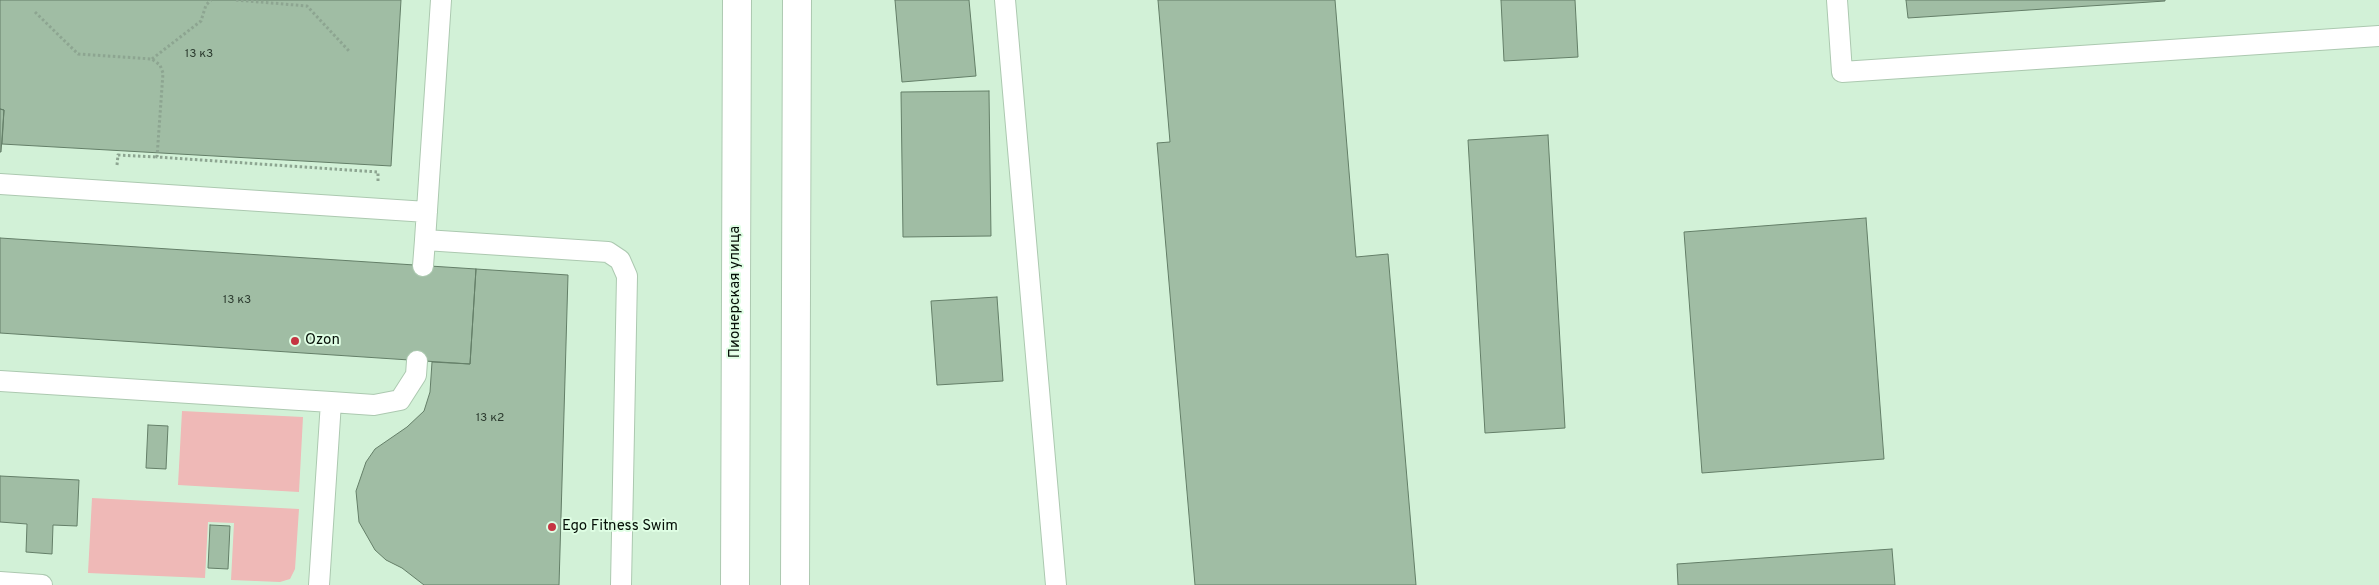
<!DOCTYPE html>
<meta charset="utf-8">
<style>
body{margin:0}
canvas{display:block;background:#d2f1d7}
</style>
<canvas width="2379" height="585"></canvas>
<script>
const ctx = document.querySelector('canvas').getContext('2d');
ctx.lineJoin = 'round';
function fill(path, color) { ctx.fillStyle = color; ctx.fill(path, 'evenodd'); }
const poly = rows => new Path2D(rows.map(r => 'M' + r).join(''));
function stroke(path, color, width, dash) { ctx.strokeStyle = color; ctx.lineWidth = width; ctx.lineCap = dash ? 'butt' : 'round'; ctx.setLineDash(dash || []); ctx.stroke(path); }
function write(font, color, halo, rows, align = 'center') {
  ctx.font = font + ' Overpass,sans-serif'; ctx.lineWidth = 4; ctx.setLineDash([]); ctx.textBaseline = 'middle'; ctx.strokeStyle = halo; ctx.fillStyle = color; for (const [text, x, y, turn = 0] of rows) {
    ctx.save(); ctx.translate(x, y); ctx.rotate((+turn || 0) * Math.PI / 180); ctx.textAlign = isNaN(turn) ? turn : align; if (halo) ctx.strokeText(text, 0, 0); ctx.fillText(text, 0, 0); ctx.restore();
  }
}
fill(poly([
 [182,411,303,417,299,492,178,485],
 [92,498,299,509,295,569,290,579,280,582,231,580,234,523,208,522,205,578,88,573]
]), '#efb9b7');
const building = poly([
 [0,0,401,0,391,166,2,144,4,110,0,109,0,0],
 [895,0,969,0,976,76,902,82,895,0],
 [1158,0,1335,0,1356,257,1388,254,1416,585,1195,585,1157,143,1170,142,1158,0],
 [1501,0,1575,0,1578,57,1504,61,1501,0],
 [1906,0,2165,0,2165,1,1908,18,1906,0],
 [989,91,991,236,903,237,901,92,989,91],
 [0,109,4,110,1,152,0,152,0,109],
 [1548,135,1565,428,1485,433,1468,140,1548,135],
 [1866,218,1884,459,1702,473,1684,232,1866,218],
 [0,238,476,269,470,364,0,333,0,238],
 [476,269,568,275,559,585,424,585,402,568,386,560,375,550,359,522,356,491,366,462,375,449,407,427,424,411,430,392,432,362,470,364,476,269],
 [997,297,1003,381,937,385,931,301,997,297],
 [148,425,168,426,166,469,146,468,148,425],
 [0,476,79,480,77,526,53,525,52,554,26,552,27,524,0,522,0,476],
 [210,525,230,526,228,569,208,568,210,525],
 [1892,549,1895,585,1678,585,1677,564,1892,549]
]);
fill(building, '#a0bda4');
stroke(building, '#647f68', 1);
const lane = poly([
 [441,0,425,240,608,252,620,260,627,276,621,585],
 [1005,0,1056,585],
 [1837,0,1842,72,2379,36],
 [0,184,427,212],
 [423,266,425,240],
 [0,381,331,402,319,585],
 [331,402,374,405,400,400,416,375,417,361],
 [0,582,42,585]
]);
const secondary = poly([
 [735,585,737,0],
 [795,585,797,0]
]);
stroke(lane, '#acc9b0', 22);
stroke(secondary, '#acc9b0', 30);
stroke(poly([
 [236,0,307,6,349,51],
 [35,12,78,54,152,59,160,65,163,73,157,157,378,172,378,182],
 [152,59,201,21,206,5,211,0],
 [117,165,118,155,157,157]
]), '#8da591', 3, [2.5, 2.5]);
stroke(lane, '#fff', 20);
stroke(secondary, '#fff', 28);
for (const [x, y, r, color] of [
 [295,341,5,"#c53542"],
 [552,527,5,"#c53542"]
]) { const dot = new Path2D(); dot.arc(x, y, r, 0, 2 * Math.PI); ctx.fillStyle = color; ctx.fill(dot); stroke(dot, '#dffee4', 2); }
write('12px', '#2c3b2f', null, [
 ["13 к3",199,55],
 ["13 к3",237,301],
 ["13 к2",490,419]
]);
write('15px', '#061008', '#dffee4', [
 ["Пионерская улица",736,292,-90]
]);
write('15px', '#061008', '#dffee4', [
 ["Ozon",305,341],
 ["Ego Fitness Swim",562,527]
], 'left');
</script>
